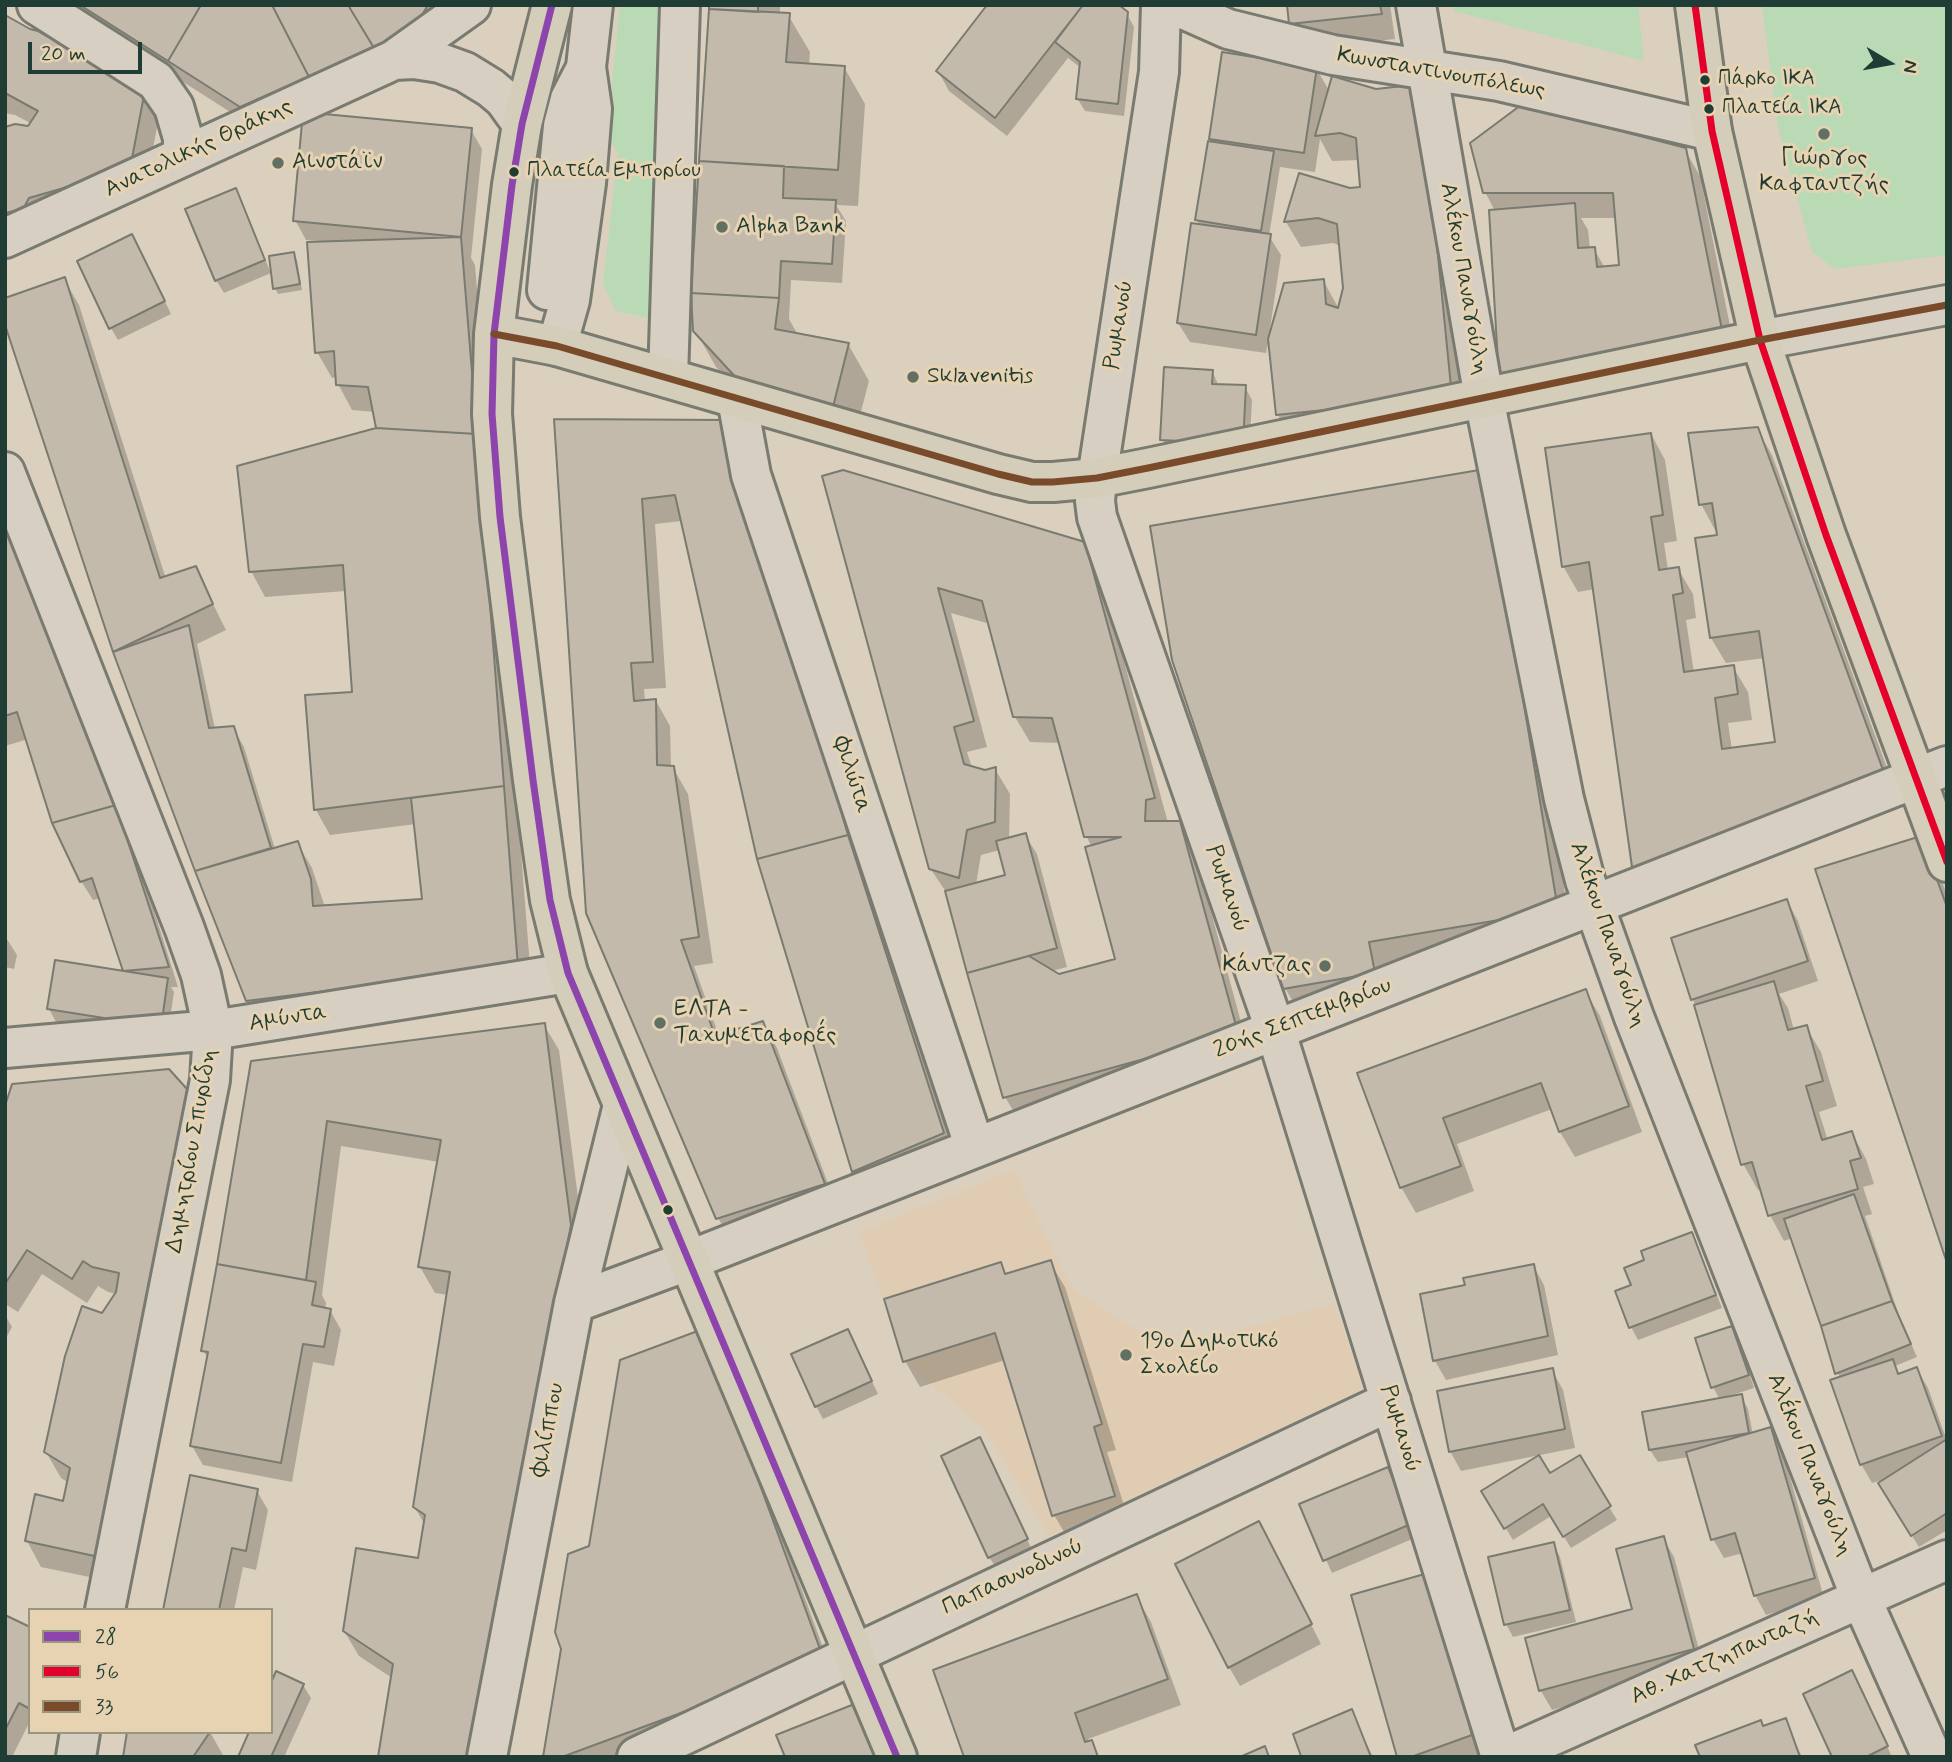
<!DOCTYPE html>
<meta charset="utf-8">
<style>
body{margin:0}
#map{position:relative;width:1952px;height:1762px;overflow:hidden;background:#dbd0be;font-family:Mynerve,sans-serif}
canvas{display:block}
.frame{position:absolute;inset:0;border:7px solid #1f3d34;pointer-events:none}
.legend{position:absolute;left:28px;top:1608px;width:245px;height:126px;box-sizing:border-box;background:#e7d3b2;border:2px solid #979780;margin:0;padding:9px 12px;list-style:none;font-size:21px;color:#1f3d34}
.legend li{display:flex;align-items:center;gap:14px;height:35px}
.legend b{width:35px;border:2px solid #979780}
.north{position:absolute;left:1854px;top:28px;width:70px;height:70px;-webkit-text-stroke:5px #e7d3b2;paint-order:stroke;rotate:100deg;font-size:19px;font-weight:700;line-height:28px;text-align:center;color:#1f3d34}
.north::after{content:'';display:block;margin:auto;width:24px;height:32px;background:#1f3d34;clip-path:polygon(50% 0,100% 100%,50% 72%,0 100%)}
.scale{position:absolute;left:28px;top:42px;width:114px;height:32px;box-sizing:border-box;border:4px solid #1f3d34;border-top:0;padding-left:9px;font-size:21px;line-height:24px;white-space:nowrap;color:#1f3d34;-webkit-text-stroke:5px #e7d3b2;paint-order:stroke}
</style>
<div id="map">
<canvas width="1952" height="1762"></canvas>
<div class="frame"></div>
<ul class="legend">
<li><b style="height:9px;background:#8e44ad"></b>28</li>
<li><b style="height:9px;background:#e4002b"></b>56</li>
<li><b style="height:9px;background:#7a4b2a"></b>33</li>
</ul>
<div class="north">N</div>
<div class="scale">20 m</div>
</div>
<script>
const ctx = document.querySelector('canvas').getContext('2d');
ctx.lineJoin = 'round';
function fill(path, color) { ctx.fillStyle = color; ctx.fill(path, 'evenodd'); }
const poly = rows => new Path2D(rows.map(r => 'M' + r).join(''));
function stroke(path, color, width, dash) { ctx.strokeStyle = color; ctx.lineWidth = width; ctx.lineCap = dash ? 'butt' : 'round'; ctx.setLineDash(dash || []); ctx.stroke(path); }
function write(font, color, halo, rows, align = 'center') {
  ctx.font = font + ' Mynerve,sans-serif'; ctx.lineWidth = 6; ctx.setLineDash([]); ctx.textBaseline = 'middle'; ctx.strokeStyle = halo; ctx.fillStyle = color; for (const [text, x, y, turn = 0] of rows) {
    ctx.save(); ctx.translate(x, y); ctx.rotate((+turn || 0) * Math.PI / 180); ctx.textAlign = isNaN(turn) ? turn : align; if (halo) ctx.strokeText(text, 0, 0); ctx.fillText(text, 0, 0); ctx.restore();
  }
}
fill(poly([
 [1014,1170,1073,1290,1170,1350,1334,1303,1363,1389,1049,1536,986,1431,903,1360,860,1232]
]), '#dfccb3');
fill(poly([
 [620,5,663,5,653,319,616,311,603,284,618,153,607,134],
 [1453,5,1638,5,1644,61,1454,11],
 [1762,5,1947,5,1947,255,1835,269,1812,252,1778,128]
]), '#b9dab5');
fill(poly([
 [63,5,451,5,252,126],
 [710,5,780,5,780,15,788,15,810,52,809,65,844,67,865,104,858,206,836,205,846,221,842,283,791,280,789,319,798,335,848,344,869,381,852,446,764,419,716,367,695,330],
 [990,5,1116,5,1127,14,1134,27,1124,116,1085,111,1077,98,1081,68,1068,58,1007,136,949,91,938,71],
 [1289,5,1390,5,1395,39,1305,49,1291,23],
 [5,17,144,91,159,117,144,195,5,237,5,129,29,128,32,124,15,115,5,113],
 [1316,68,1330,92,1376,90,1435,111,1465,423,1292,440,1278,415,1269,339,1266,353,1190,342,1178,323,1200,226,1197,220,1214,143,1211,139],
 [1320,139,1332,161,1359,160,1362,189,1350,190,1300,175,1286,222,1301,247,1333,243,1341,246,1345,288,1339,309,1323,280,1272,330,1270,329,1281,255,1269,236,1280,167,1315,172],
 [471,130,482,149,471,258,475,265,532,992,262,1026,247,1001,115,651,5,319,64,279,79,305,166,579,195,568,226,630,197,644,215,729,233,728,244,747,275,849,297,843,312,868,325,907,424,900,416,824,330,835,316,810,307,697,353,693,346,591,265,597,251,571,378,429,375,412,352,410,338,384,337,377,332,378,317,352,320,241,306,240,295,220],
 [1685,150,1700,176,1737,361,1495,211,1485,192],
 [1581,218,1617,218,1621,266,1605,268,1594,249,1590,249,1588,230],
 [235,190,271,273,224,293,216,280],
 [139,248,171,314,118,340,111,328],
 [293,254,297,260,302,290,278,294,275,288],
 [1212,371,1219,386,1245,387,1252,400,1249,456,1170,452,1162,439],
 [556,421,726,422,861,862,957,1159,868,1197,853,1171,682,521,655,524,666,688,644,689,645,702,656,701,670,726,671,768,673,768,688,794,713,963,694,966,719,1036,763,1023,777,1048,838,1210,733,1244,718,1218],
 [1757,429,1772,455,1901,806,1650,898,1595,589,1578,592,1563,566,1651,434,1665,460,1677,541,1664,543,1668,570,1678,569,1693,594,1696,618,1686,620,1694,673,1733,667,1748,692,1752,720,1728,723,1732,750,1777,743,1765,658,1726,663,1711,638,1697,540,1719,536,1718,530,1715,530,1701,504],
 [824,477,1084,543,1099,569,1168,823,1179,823,1194,849,1251,1059,1020,1122,1005,1097,948,895,930,868],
 [951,613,990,624,1015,717,1030,742,1061,743,1086,836,1092,847,1117,960,1059,976,1052,971,1067,967,1037,854,1025,835,1009,840,1010,794,995,769,985,772,972,768,967,752,987,747],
 [1000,850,1007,876,976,884,981,855],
 [1498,497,1572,935,1383,968,1300,1014,1285,988],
 [5,508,129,831,178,987,171,987,174,992,167,1039,56,1022,49,1009,127,973,101,898,93,900,81,881,28,739,5,746],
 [1935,863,1947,895,1947,1258],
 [1787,901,1798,921,1818,981,1779,994,1788,1008,1794,1030,1806,1027,1821,1052,1837,1106,1819,1112,1828,1141,1852,1133,1866,1159,1874,1184,1863,1187,1872,1214,1865,1216,1901,1321,1917,1357,1895,1366,1900,1375,1917,1369,1928,1388,1947,1441,1947,1530,1919,1547,1887,1496,1886,1479,1872,1483,1861,1464,1840,1379,1792,1238,1784,1241,1770,1215,1762,1189,1758,1190,1743,1164,1693,999],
 [5,936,17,955,14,969,5,967],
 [1585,991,1600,1016,1642,1132,1575,1157,1560,1132,1552,1109,1457,1144,1474,1191,1416,1213,1401,1187,1359,1074],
 [544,1025,559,1050,585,1252,392,1678,359,1656,344,1631,420,1560,425,1525,414,1506,448,1295,435,1293,420,1267,439,1162,341,1146,322,1295,326,1303,325,1310,330,1310,341,1330,334,1366,313,1362,292,1482,203,1465,192,1446,208,1359,203,1350,253,1063],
 [168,1071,114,1582,41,1567,27,1541,65,1503,69,1483,61,1478,46,1452,103,1315,116,1294,108,1292,98,1286,87,1303,42,1274,18,1312,5,1304,5,1112],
 [1691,1234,1698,1247,1722,1308,1638,1340,1631,1327,1633,1286,1646,1261],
 [1050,1262,1065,1287,1116,1450,1107,1452,1129,1521,1069,1540,1054,1515,1005,1360,920,1387,905,1361,886,1301,1001,1264,1007,1275],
 [1533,1265,1544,1285,1558,1355,1446,1380,1435,1361,1422,1295,1467,1287],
 [5,1315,12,1327,5,1340],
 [1731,1328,1739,1340,1754,1388,1729,1396,1729,1398,1741,1396,1748,1409,1753,1435,1771,1429,1782,1449,1824,1598,1766,1615,1755,1595,1743,1553,1724,1558,1713,1539,1689,1457,1658,1462,1650,1450,1720,1400,1713,1387],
 [848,1331,878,1394,823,1419,816,1406],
 [717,1357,837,1686,641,1757,545,1757,590,1547],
 [1552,1370,1563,1390,1575,1448,1461,1471,1450,1451],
 [987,1452,1033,1552,997,1569,989,1557],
 [1579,1458,1617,1520,1571,1548,1551,1516,1513,1540,1483,1491,1550,1476],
 [1387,1469,1417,1537,1332,1573,1301,1505],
 [257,1491,268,1510,256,1570,243,1567,234,1610,165,1610],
 [1663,1538,1674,1557,1704,1668,1552,1710,1541,1691,1527,1640,1634,1610],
 [1269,1542,1321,1644,1240,1686,1229,1667],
 [1553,1544,1560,1557,1576,1622,1513,1637,1506,1624],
 [1427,1575,1482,1755,1476,1757,1399,1757],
 [1136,1596,1151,1622,1181,1705,1088,1739,1099,1757,966,1757],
 [5,1617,30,1629,30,1721,12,1757,5,1757],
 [303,1685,311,1698,284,1757,239,1757,271,1732],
 [1859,1685,1892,1757,1834,1757],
 [1351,1711,1373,1757,1303,1757],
 [1785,1720,1802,1757,1702,1757,1764,1728],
 [210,1732,224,1757,125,1757]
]), '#0003');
const building = poly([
 [80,5,201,5,168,61,80,5],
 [201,5,272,5,309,77,240,107,168,61,201,5],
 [272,5,348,5,374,48,309,77,272,5],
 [348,5,428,5,412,32,374,48,348,5],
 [709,5,758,5,758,12,709,9,709,5],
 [987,5,1083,5,995,118,936,71,987,5],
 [1083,5,1119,5,1128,12,1118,104,1076,99,1080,62,1055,42,1083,5],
 [1287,5,1380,5,1382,14,1289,24,1287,5],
 [709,9,790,13,786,62,845,66,838,170,699,161,709,9],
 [5,15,30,29,38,31,145,90,130,169,29,198,23,209,5,213,5,127,15,124,28,126,38,111,5,93,5,15],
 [1222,52,1317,67,1304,153,1209,139,1222,52],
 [1332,76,1376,89,1421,84,1452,397,1276,415,1268,339,1284,283,1324,279,1326,304,1338,308,1343,288,1337,224,1318,218,1284,222,1299,173,1350,188,1360,187,1356,138,1340,133,1315,136,1332,76],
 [1521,105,1686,148,1723,335,1499,380,1489,210,1575,203,1578,248,1595,247,1597,267,1619,265,1613,193,1483,193,1470,143,1521,105],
 [303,112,472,128,461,237,293,221,303,112],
 [1208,141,1274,151,1261,231,1195,220,1208,141],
 [699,161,784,166,783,198,836,200,832,264,781,261,779,298,691,293,699,161],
 [236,188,265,260,215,281,185,209,236,188],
 [1191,223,1271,234,1256,335,1177,323,1191,223],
 [132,234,165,301,109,329,77,261,132,234],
 [461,237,477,434,376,428,368,387,336,385,334,351,315,353,307,242,461,237],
 [294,252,300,284,273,289,269,256,294,252],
 [65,277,160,578,196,566,213,604,113,652,5,325,5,298,65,277],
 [691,293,779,298,775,329,849,343,832,411,741,383,693,331,691,293],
 [1164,367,1213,370,1212,384,1246,385,1243,444,1160,440,1164,367],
 [554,419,727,420,848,835,757,859,675,495,642,499,653,662,631,663,634,701,656,699,657,765,674,766,699,937,681,940,715,1036,763,1021,825,1184,716,1219,586,913,554,419],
 [1758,427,1887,781,1633,874,1589,562,1562,567,1545,448,1651,433,1663,515,1651,517,1659,570,1679,567,1683,593,1673,595,1684,672,1734,665,1738,694,1715,698,1722,749,1775,742,1759,631,1710,638,1695,538,1717,535,1712,503,1699,505,1688,433,1758,427],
 [376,428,477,434,504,786,314,810,305,695,352,692,343,565,249,572,237,466,376,428],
 [1485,469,1558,910,1369,942,1375,973,1283,989,1172,660,1150,526,1485,469],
 [843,470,1085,542,1155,798,1146,800,1145,821,1180,821,1238,1033,1003,1098,967,973,1029,956,1059,974,1115,959,1085,847,1121,837,1084,837,1052,718,1013,717,982,601,938,588,974,721,954,727,964,764,985,770,996,767,995,822,967,830,959,878,929,869,822,476,843,470],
 [5,519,116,805,52,823,17,712,5,716,5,519],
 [189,625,209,728,234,726,271,848,195,871,113,652,189,625],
 [504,786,518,967,246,1001,195,871,298,841,311,879,313,906,422,899,411,798,504,786],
 [116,805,169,967,123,971,92,878,80,882,52,823,116,805],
 [1026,833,1057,948,967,973,945,891,1005,875,996,841,1026,833],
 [848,835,944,1133,852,1172,757,859,848,835],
 [1921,836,1947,907,1947,1263,1815,869,1921,836],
 [1787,899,1808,961,1691,1000,1671,938,1787,899],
 [55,960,168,978,161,1027,47,1009,55,960],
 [1774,981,1788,1030,1807,1025,1823,1081,1806,1086,1822,1140,1852,1131,1861,1158,1850,1161,1858,1189,1768,1216,1752,1162,1741,1165,1694,1005,1774,981],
 [1586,989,1629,1106,1559,1132,1541,1083,1443,1118,1461,1166,1400,1188,1357,1073,1586,989],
 [545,1023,571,1225,470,1757,378,1757,393,1664,343,1631,356,1548,418,1558,425,1515,413,1507,450,1272,418,1267,441,1140,327,1121,306,1280,217,1264,251,1061,545,1023],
 [169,1069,196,1099,99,1557,25,1541,35,1494,63,1501,70,1468,44,1452,65,1356,82,1306,102,1313,116,1292,119,1273,92,1267,83,1261,72,1279,27,1250,5,1284,5,1106,12,1084,169,1069],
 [1854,1194,1892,1301,1821,1326,1784,1219,1854,1194],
 [1692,1232,1716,1295,1629,1328,1615,1291,1631,1285,1624,1268,1644,1260,1641,1251,1692,1232],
 [1051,1260,1102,1424,1094,1427,1115,1496,1052,1516,995,1333,903,1362,884,1299,1001,1262,1005,1274,1051,1260],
 [217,1264,316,1282,312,1305,331,1309,324,1347,303,1344,281,1463,190,1446,208,1352,201,1351,217,1264],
 [1534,1264,1548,1336,1433,1361,1420,1294,1465,1285,1463,1278,1534,1264],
 [1892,1301,1911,1344,1835,1374,1821,1326,1892,1301],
 [1732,1326,1749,1375,1711,1388,1695,1338,1732,1326],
 [703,1329,824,1660,562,1757,543,1757,561,1649,555,1632,568,1554,589,1546,620,1360,703,1329],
 [848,1329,872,1381,815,1407,791,1354,848,1329],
 [1893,1359,1898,1374,1917,1367,1942,1436,1860,1465,1830,1380,1893,1359],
 [1553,1368,1565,1429,1449,1452,1437,1391,1553,1368],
 [1742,1394,1749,1433,1649,1450,1642,1412,1742,1394],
 [1771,1427,1815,1578,1754,1596,1735,1533,1711,1540,1686,1452,1771,1427],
 [980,1437,1028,1539,988,1558,941,1456,980,1437],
 [1947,1439,1947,1513,1911,1536,1878,1483,1947,1439],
 [1539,1455,1550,1473,1580,1455,1611,1506,1563,1537,1543,1504,1504,1529,1481,1491,1539,1455],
 [1388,1467,1411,1524,1323,1561,1299,1504,1388,1467],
 [190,1475,258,1489,246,1551,232,1548,219,1610,163,1610,190,1475],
 [1259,1521,1312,1624,1228,1668,1175,1564,1259,1521],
 [1664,1536,1694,1649,1539,1691,1525,1638,1632,1609,1616,1549,1664,1536],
 [1554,1542,1570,1610,1504,1625,1488,1557,1554,1542],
 [1428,1573,1472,1735,1411,1757,1397,1757,1351,1595,1428,1573],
 [1137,1594,1168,1679,1075,1713,1085,1742,1092,1740,1098,1757,964,1757,933,1670,1137,1594],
 [5,1615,30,1627,30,1709,19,1703,5,1730,5,1615],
 [1852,1670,1888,1746,1866,1757,1832,1757,1803,1694,1852,1670],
 [276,1671,304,1684,271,1757,238,1757,249,1732,271,1732,271,1683,276,1671],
 [862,1701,884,1757,785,1757,776,1735,862,1701],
 [1352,1709,1371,1757,1299,1757,1301,1756,1293,1734,1352,1709],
 [1786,1718,1800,1757,1700,1757,1695,1745,1761,1720,1763,1726,1786,1718],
 [127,1732,210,1732,193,1757,123,1757,127,1732],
 [1265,1746,1269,1757,1240,1757,1265,1746]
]);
fill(building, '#c4baac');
stroke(building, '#797a70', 2);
const minor = poly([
 [37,5,156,81,174,107,183,138,183,156],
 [1161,5,1159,72,1097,478,1095,501,1097,517,1275,1029,1501,1757],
 [1174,5,1228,29,1333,55,1499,81,1712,131],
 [1416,5,1484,398,1564,799,1585,880,1634,1017,1861,1598,1932,1757],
 [394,60,414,59,440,63,465,72,491,88,504,99,522,124],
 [5,238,394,60,471,5],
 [547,290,563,126,570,99,584,72],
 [1760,340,1947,305],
 [557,346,570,300,586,183,592,109,586,67,593,5],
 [668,378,680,5],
 [737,399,751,475,975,1148],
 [5,472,184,927,201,975,213,1030,210,1080,105,1610],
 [5,1048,213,1030,568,973],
 [574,1303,690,1260,1947,766],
 [76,1757,80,1732],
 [487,1757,574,1303,623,1105],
 [637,1757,1391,1401],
 [1504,1757,1947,1560]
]);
const major = poly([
 [552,5,522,124,512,185,494,334,492,414,500,517,533,780,550,900,568,973,897,1757],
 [1695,5,1712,131,1760,340,1826,535,1947,862],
 [494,334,557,346,998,474,1032,482,1053,482,1097,478,1148,468,1760,340]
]);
stroke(minor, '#797a70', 44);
stroke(major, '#797a70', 44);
stroke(minor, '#d7cfc2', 38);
stroke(major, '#d4cdb9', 38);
stroke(poly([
 [552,5,522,124,512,185,494,334,492,414,500,517,533,780,550,900,568,973,897,1757]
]), '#8e44ad', 7);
stroke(poly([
 [1695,5,1712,131,1760,340,1826,535,1947,862]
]), '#e4002b', 7);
stroke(poly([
 [494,334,557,346,998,474,1032,482,1053,482,1097,478,1148,468,1760,340,1947,305]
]), '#7a4b2a', 7);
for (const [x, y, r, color] of [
 [1705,80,6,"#1f3d34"],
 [1709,109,6,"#1f3d34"],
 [1824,134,7,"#617064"],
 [278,163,7,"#617064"],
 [514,172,6,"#1f3d34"],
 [722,227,7,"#617064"],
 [913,377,7,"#617064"],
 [1325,966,7,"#617064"],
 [660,1023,7,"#617064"],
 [668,1210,6,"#1f3d34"],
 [1126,1355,7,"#617064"]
]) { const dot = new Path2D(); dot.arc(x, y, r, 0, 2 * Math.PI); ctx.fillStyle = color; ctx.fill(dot); stroke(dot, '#e7d3b2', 2.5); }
write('21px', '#1f3d34', '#e7d3b2', [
 ["Πάρκο ΙΚΑ",1718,80],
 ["Πλατεία ΙΚΑ",1722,109],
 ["Πλατεία Εμπορίου",527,172]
], 'left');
write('23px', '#1f3d34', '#e7d3b2', [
 ["Κωνσταντινουπόλεως",1441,74,10],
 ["Ανατολικής Θράκης",199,149,-25],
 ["Αλέκου Παναγούλη",1463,279,80],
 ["Ρωμανού",1120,325,-81],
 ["Φιλώτα",851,775,72],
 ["Ρωμανού",1226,889,71],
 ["Αλέκου Παναγούλη",1607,935,71],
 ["Αμύντα",288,1019,-9],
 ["20ής Σεπτεμβρίου",1303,1019,-21],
 ["Δημητρίου Σπυρίδη",193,1151,-80],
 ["Ρωμανού",1399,1429,73],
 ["Φιλίππου",549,1430,-79],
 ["Αλέκου Παναγούλη",1809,1465,68],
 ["Παπασυνοδινού",1013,1578,-25],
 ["Αθ. Χατζηπανταζή",1725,1658,-24]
]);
write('23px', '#1f3d34', '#e7d3b2', [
 ["Γιώργος",1824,159,"center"],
 ["Καφταντζής",1824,185,"center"],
 ["Αινστάϊν",292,163],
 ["Alpha Bank",736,227],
 ["Sklavenitis",927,377],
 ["Κάντζας",1311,966,"right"],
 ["ΕΛΤΑ -",674,1010],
 ["Ταχυμεταφορές",674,1036],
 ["19ο Δημοτικό",1140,1342],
 ["Σχολείο",1140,1368]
], 'left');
</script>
